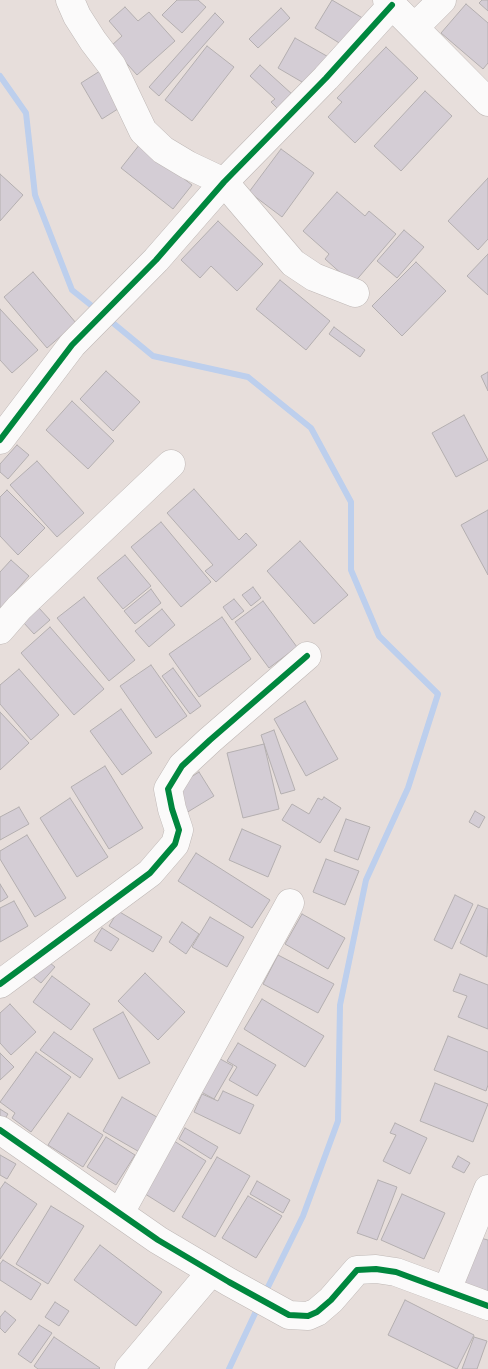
<!DOCTYPE html>
<style>
body{margin:0}
canvas{display:block;background:#e7dedb}
</style>
<canvas width="488" height="1369"></canvas>
<script>
const ctx = document.querySelector('canvas').getContext('2d');
ctx.lineJoin = 'round';
const poly = rows => new Path2D(rows.map(r => 'M' + r).join(''));
function stroke(path, color, width, dash) { ctx.strokeStyle = color; ctx.lineWidth = width; ctx.lineCap = dash ? 'butt' : 'round'; ctx.setLineDash(dash || []); ctx.stroke(path); }
function fill(path, color) { ctx.fillStyle = color; ctx.fill(path, 'evenodd'); }
stroke(poly([
 [0,76,26,113,35,195,72,290,97,310],
 [107,318,153,356,248,377,311,428,351,502,351,570,379,636,438,694,408,788,366,880,340,1005,338,1121,303,1216,265,1293],
 [229,1369,259,1305]
]), '#bdcfed', 6);
const building = poly([
 [177,0,198,0,206,7,182,33,162,15,177,0],
 [332,0,366,20,349,49,315,28,332,0],
 [482,0,488,0,488,11,479,3,482,0],
 [466,4,488,23,488,63,483,69,441,33,466,4],
 [125,7,138,21,149,12,175,41,137,75,111,46,122,36,109,21,125,7],
 [281,8,290,18,258,48,249,39,281,8],
 [215,13,224,22,159,96,149,87,215,13],
 [295,38,332,59,314,89,278,68,295,38],
 [207,46,234,67,192,121,165,100,207,46],
 [386,47,418,78,355,143,328,117,342,102,337,98,386,47],
 [260,65,293,95,279,110,271,102,275,99,250,76,260,65],
 [100,71,121,107,102,119,81,83,100,71],
 [425,91,452,116,401,171,374,146,425,91],
 [140,144,192,185,173,209,121,168,140,144],
 [281,149,314,173,282,217,249,192,281,149],
 [0,174,23,195,0,221,0,174],
 [488,178,488,239,478,250,448,221,488,178],
 [337,192,365,216,369,211,396,234,353,284,325,259,329,254,303,231,337,192],
 [218,221,263,264,237,291,211,266,200,278,181,260,218,221],
 [404,230,424,247,397,278,377,261,404,230],
 [488,254,488,295,467,276,488,254],
 [416,262,446,291,402,336,372,306,416,262],
 [33,272,76,323,47,348,4,297,33,272],
 [280,280,330,321,306,350,256,309,280,280],
 [0,309,38,350,12,373,0,360,0,309],
 [334,327,365,350,360,357,329,334,334,327],
 [106,371,140,402,113,431,80,399,106,371],
 [488,372,488,391,481,376,488,372],
 [72,401,114,441,88,469,46,430,72,401],
 [464,415,488,460,456,477,432,433,464,415],
 [17,445,29,455,8,479,0,472,0,464,17,445],
 [37,461,84,513,57,537,10,485,37,461],
 [194,489,239,540,246,533,257,545,216,582,205,571,213,565,167,513,194,489],
 [7,490,45,528,18,555,0,536,0,497,7,490],
 [488,510,488,575,461,525,488,510],
 [161,522,211,582,181,607,131,547,161,522],
 [300,541,348,595,314,624,267,571,300,541],
 [125,555,151,586,123,609,97,578,125,555],
 [11,560,29,576,0,609,0,572,11,560],
 [253,587,261,598,251,606,242,595,253,587],
 [151,589,161,603,135,624,124,611,151,589],
 [84,597,135,660,109,681,57,618,84,597],
 [234,599,244,611,232,620,223,607,234,599],
 [263,601,297,647,269,668,235,622,263,601],
 [39,608,50,620,34,634,23,622,39,608],
 [162,609,175,625,149,647,135,631,162,609],
 [222,617,251,659,199,697,169,654,222,617],
 [50,627,104,689,74,715,21,653,50,627],
 [151,665,187,716,156,738,120,686,151,665],
 [173,668,201,706,190,714,162,676,173,668],
 [19,669,59,715,31,740,0,704,0,685,19,669],
 [305,701,338,759,306,776,274,719,305,701],
 [121,709,152,753,122,775,90,731,121,709],
 [0,712,29,743,0,770,0,712],
 [274,730,295,790,281,794,261,735,274,730],
 [264,744,279,809,243,818,227,753,264,744],
 [105,766,143,828,109,849,71,787,105,766],
 [199,772,214,796,186,813,172,789,199,772],
 [324,797,341,808,320,843,282,820,292,804,309,814,318,798,322,800,324,797],
 [70,798,108,857,77,877,40,818,70,798],
 [19,807,29,824,0,840,0,817,19,807],
 [475,811,485,817,479,828,469,822,475,811],
 [346,819,370,827,358,860,334,851,346,819],
 [242,829,281,846,268,877,229,860,242,829],
 [27,835,66,898,35,917,0,859,0,851,27,835],
 [196,853,270,900,252,928,178,881,196,853],
 [326,859,359,871,345,905,313,892,326,859],
 [0,884,8,897,0,902,0,884],
 [455,895,473,904,452,949,434,940,455,895],
 [14,901,28,926,0,942,0,908,14,901],
 [478,905,488,909,487,957,460,943,478,905],
 [118,911,162,937,153,952,109,926,118,911],
 [302,914,345,938,328,969,285,944,302,914],
 [210,917,244,937,227,967,192,947,210,917],
 [182,922,199,934,186,954,169,942,182,922],
 [102,928,119,939,111,951,94,941,102,928],
 [278,955,334,984,318,1013,263,984,278,955],
 [45,959,55,967,41,983,31,975,45,959],
 [145,973,185,1012,158,1040,118,1001,145,973],
 [460,974,488,985,488,1029,458,1017,467,996,453,991,460,974],
 [52,976,90,1004,71,1030,33,1002,52,976],
 [262,999,324,1036,305,1067,244,1029,262,999],
 [10,1004,36,1032,11,1055,0,1043,0,1013,10,1004],
 [123,1012,150,1063,119,1079,93,1029,123,1012],
 [54,1032,93,1059,80,1078,40,1050,54,1032],
 [448,1036,488,1052,488,1085,486,1091,434,1070,448,1036],
 [238,1043,276,1065,257,1096,229,1080,237,1067,227,1061,238,1043],
 [36,1052,71,1077,31,1132,12,1118,15,1113,0,1102,36,1052],
 [0,1053,14,1067,0,1080,0,1053],
 [213,1055,233,1066,214,1099,194,1088,213,1055],
 [435,1083,488,1104,473,1142,420,1121,435,1083],
 [223,1091,254,1105,240,1134,194,1112,202,1094,218,1101,223,1091],
 [122,1097,162,1120,143,1154,103,1131,122,1097],
 [0,1109,8,1114,2,1123,0,1122,0,1109],
 [68,1113,103,1135,83,1167,48,1145,68,1113],
 [395,1123,427,1138,410,1174,383,1161,396,1135,390,1133,395,1123],
 [185,1128,218,1147,211,1159,179,1139,185,1128],
 [106,1137,135,1155,116,1185,87,1167,106,1137],
 [174,1141,206,1161,174,1212,142,1192,174,1141],
 [0,1155,16,1164,7,1179,0,1175,0,1155],
 [458,1156,470,1163,464,1173,452,1167,458,1156],
 [217,1157,250,1176,215,1237,182,1217,217,1157],
 [378,1180,397,1187,377,1240,357,1233,378,1180],
 [257,1181,290,1200,283,1213,250,1194,257,1181],
 [5,1182,37,1204,0,1259,0,1189,5,1182],
 [402,1194,445,1213,424,1259,381,1240,402,1194],
 [248,1196,282,1216,256,1258,222,1238,248,1196],
 [51,1206,84,1226,48,1284,16,1264,51,1206],
 [476,1237,488,1240,488,1291,463,1285,476,1237],
 [100,1245,162,1292,136,1326,74,1280,100,1245],
 [3,1260,41,1284,31,1300,0,1280,0,1264,3,1260],
 [405,1300,474,1335,457,1369,388,1335,405,1300],
 [55,1302,69,1311,59,1326,45,1317,55,1302],
 [5,1311,16,1320,5,1333,0,1328,0,1317,5,1311],
 [39,1325,52,1333,31,1363,18,1354,39,1325],
 [54,1337,100,1368,99,1369,38,1369,34,1366,54,1337],
 [474,1337,487,1341,477,1369,462,1369,474,1337]
]);
fill(building, '#d4cdd5');
stroke(building, '#b4afb0', 1);
const minor = poly([
 [70,0,77,16,93,41,112,66,143,131,163,150,188,165,224,182,293,263,314,277,355,293],
 [387,0,488,102],
 [415,27,442,0],
 [0,440,72,345,156,260,224,182,326,78,392,5],
 [0,630,19,608,171,464],
 [0,984,150,873,175,844,179,830,172,809,168,789,182,766,210,740,307,656],
 [0,1130,158,1240,229,1282,289,1315,308,1316,317,1312,331,1300,357,1270,376,1269,396,1272,488,1306],
 [120,1213,290,903],
 [447,1290,488,1189],
 [129,1369,211,1272]
]);
stroke(minor, '#bfb8b6', 29);
stroke(minor, '#fbfafa', 28);
stroke(poly([
 [0,440,72,345,156,260,224,182,326,78,392,5],
 [0,984,150,873,175,844,179,830,172,809,168,789,182,766,210,740,307,656],
 [0,1130,158,1240,229,1282,289,1315,308,1316,317,1312,331,1300,357,1270,376,1269,396,1272,488,1306]
]), '#00873e', 6);
</script>
